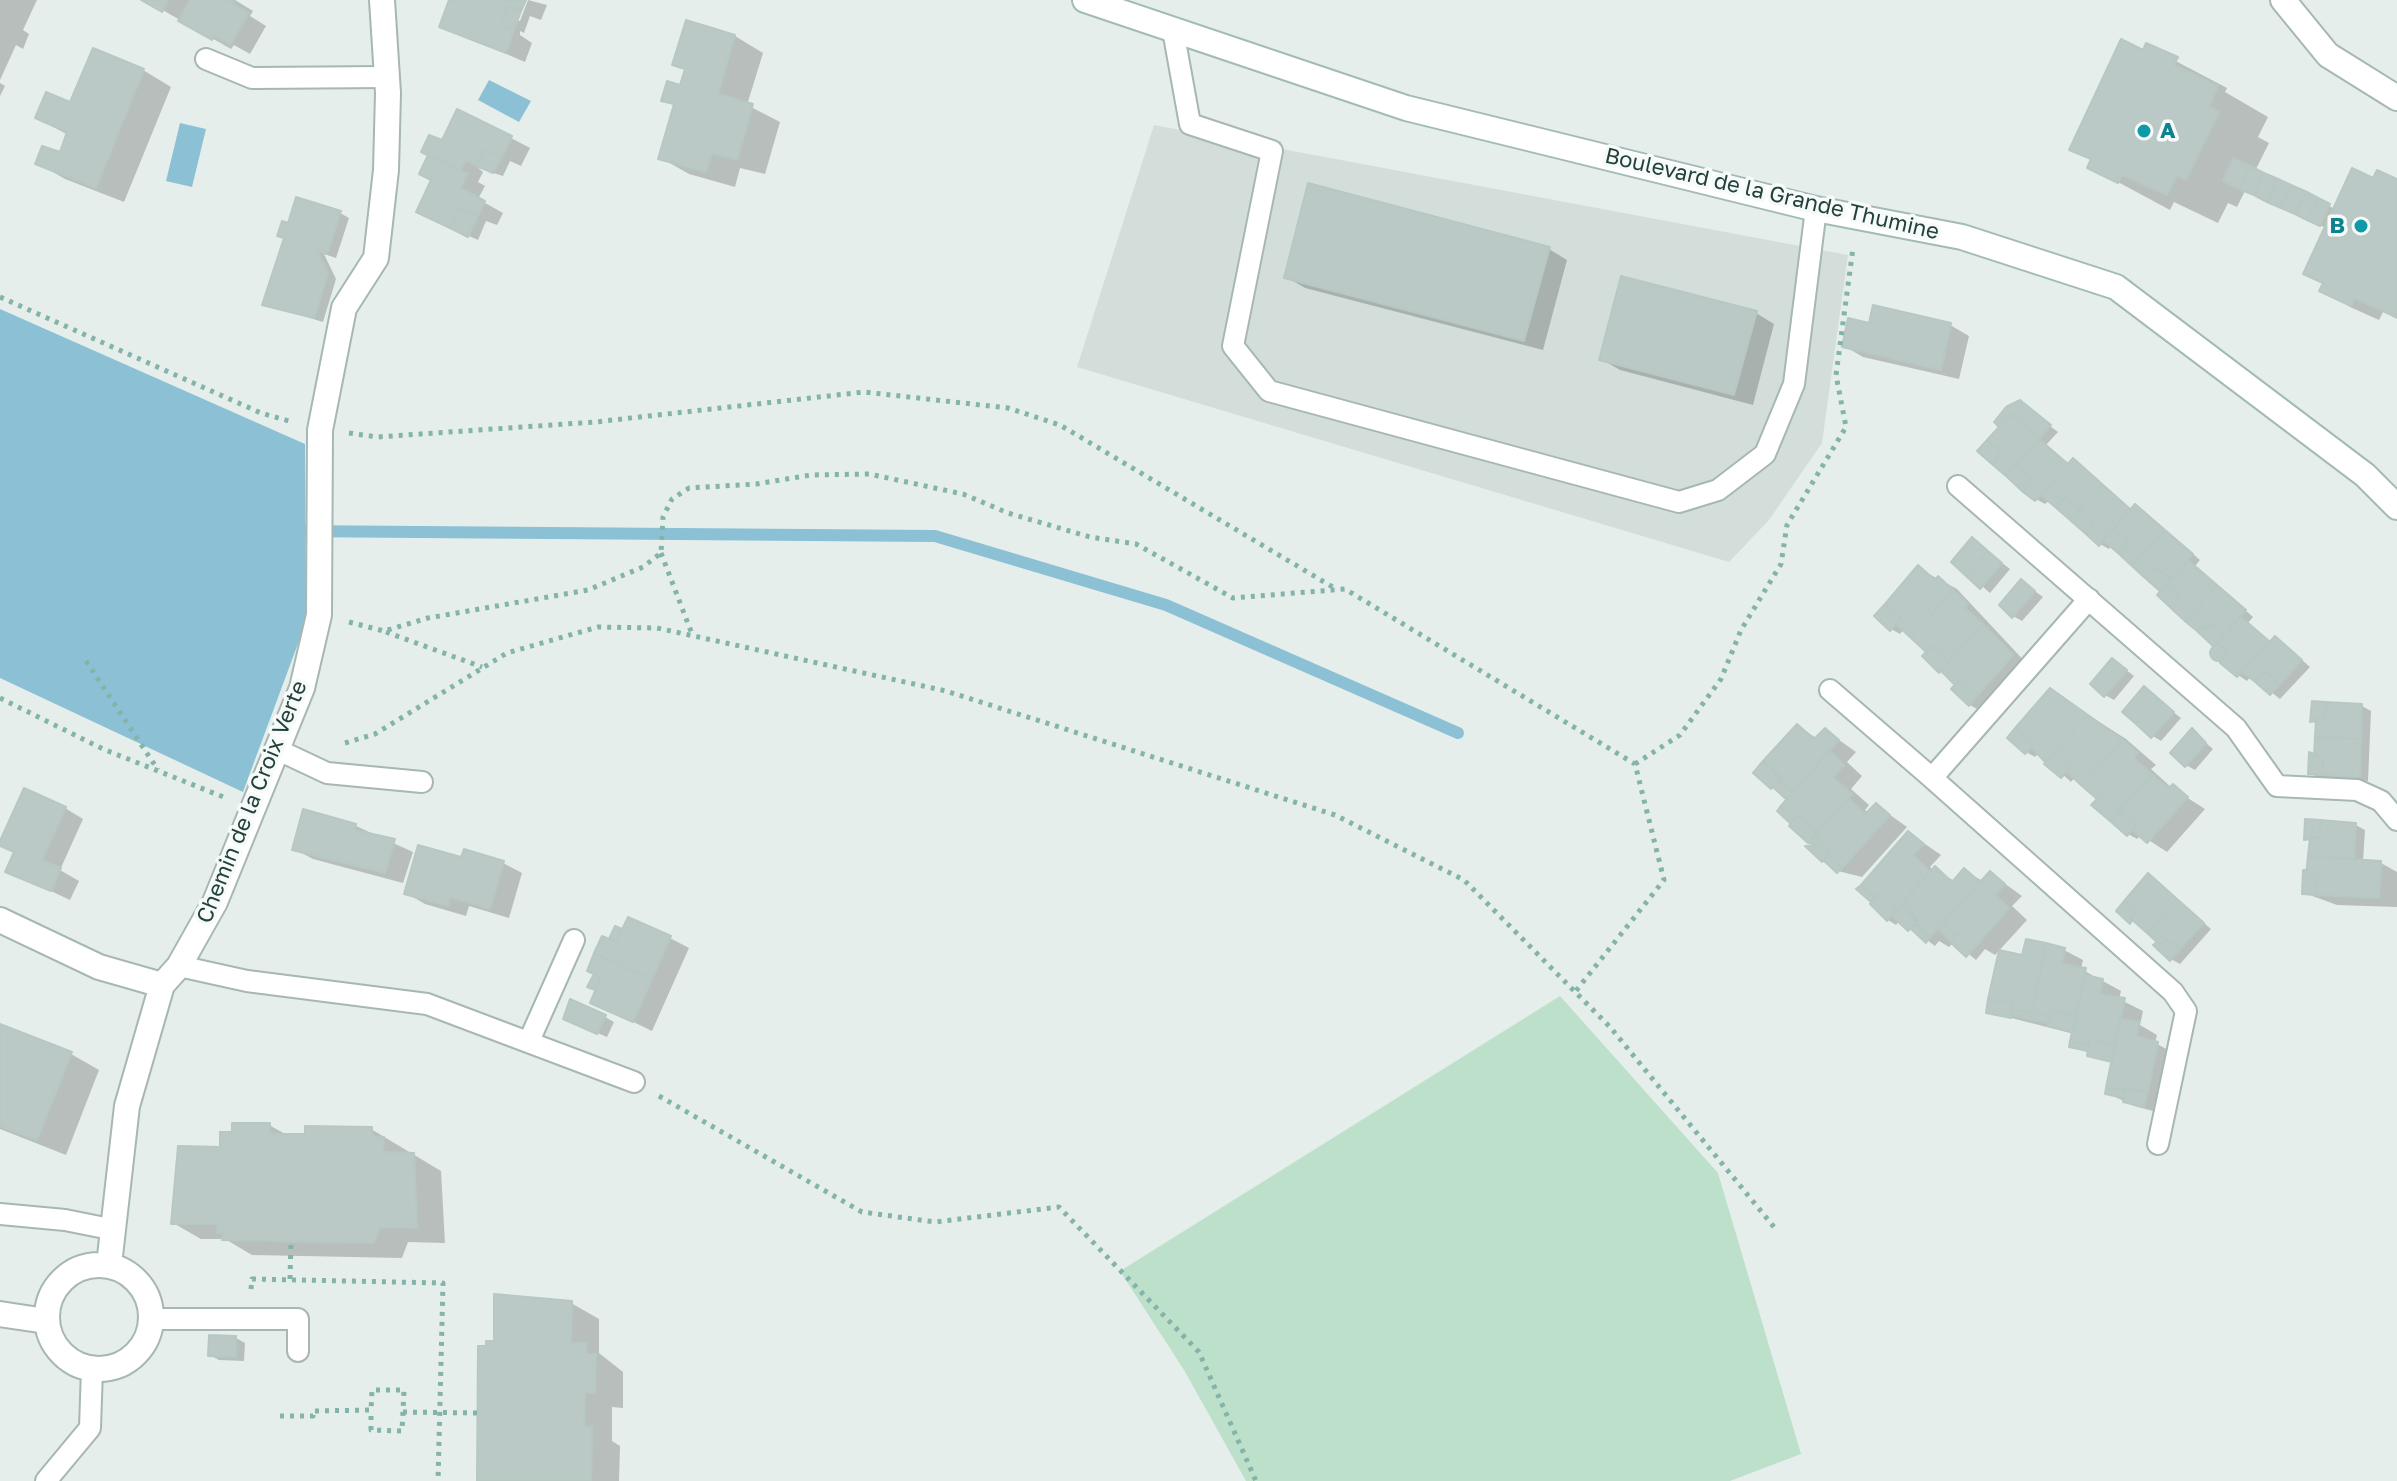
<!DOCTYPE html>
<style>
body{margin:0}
canvas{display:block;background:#e5eeeb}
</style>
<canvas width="2397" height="1481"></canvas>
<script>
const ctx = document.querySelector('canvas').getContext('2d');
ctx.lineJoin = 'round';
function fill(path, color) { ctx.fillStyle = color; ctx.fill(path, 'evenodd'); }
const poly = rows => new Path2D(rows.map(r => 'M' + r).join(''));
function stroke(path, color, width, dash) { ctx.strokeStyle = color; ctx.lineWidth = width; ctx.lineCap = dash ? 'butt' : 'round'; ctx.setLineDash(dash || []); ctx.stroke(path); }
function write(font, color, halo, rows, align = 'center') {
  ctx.font = font + ' "Golos Text",sans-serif'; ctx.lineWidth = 7; ctx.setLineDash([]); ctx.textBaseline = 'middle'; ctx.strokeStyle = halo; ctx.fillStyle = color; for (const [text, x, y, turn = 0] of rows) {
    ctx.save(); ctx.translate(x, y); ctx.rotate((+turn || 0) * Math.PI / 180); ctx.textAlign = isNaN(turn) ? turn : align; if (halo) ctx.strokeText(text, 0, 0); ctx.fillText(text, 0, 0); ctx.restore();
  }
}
fill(poly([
 [1154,125,1848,255,1822,443,1769,520,1729,562,1077,367]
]), '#d3deda');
fill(poly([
 [1560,996,1718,1173,1801,1454,1730,1481,1246,1481,1184,1370,1120,1271]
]), '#bde0cb');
fill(poly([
 [489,80,531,101,519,122,478,100],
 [180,123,206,129,192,187,166,181],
 [0,309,305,444,306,622,243,792,0,678]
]), '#8cc1d5');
fill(poly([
 [0,0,37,0,23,30,29,34,23,49,16,45,0,80],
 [145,0,235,0,253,11,250,16,266,26,250,54,234,45,231,49],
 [451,0,524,0,516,20,520,21,528,0,547,5,541,20,530,16,524,33,520,31,520,35,532,43,525,62,441,26],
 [687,22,735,36,763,53,747,105,780,122,765,174,740,168,735,187,689,174,661,158,676,106,664,100,682,88,687,71,675,64],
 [2147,46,2227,88,2225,92,2268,117,2258,137,2269,143,2255,171,2335,209,2374,181,2397,181,2397,319,2383,312,2379,320,2350,307,2322,290,2325,284,2305,273,2326,228,2245,191,2237,207,2228,203,2218,223,2174,202,2170,210,2090,167,2093,161,2071,149],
 [143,70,171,87,124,202,65,179,37,163,61,155,68,135,37,118],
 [0,83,5,86,0,96],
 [511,138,530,148,521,166,510,161,503,176,478,168,483,172,478,182,485,186,478,199,503,213,497,225,486,221,478,240,437,222,433,180,443,142],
 [340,213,349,218,336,258,324,254,336,279,323,322,264,304,290,225],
 [1549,249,1567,260,1543,350,1305,288,1286,277],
 [1756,313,1774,324,1753,405,1620,370,1601,359],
 [1870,325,1950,325,1969,336,1959,379,1863,357,1844,346],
 [2026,408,2058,432,2046,445,2070,465,2073,461,2082,466,2132,510,2135,507,2144,512,2200,560,2195,566,2253,617,2248,623,2271,642,2275,638,2284,644,2310,667,2280,699,2251,676,2247,681,2238,675,2212,653,2217,646,2160,595,2164,592,2112,545,2109,549,2100,544,2050,500,2045,504,2036,499,1980,451],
 [1972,540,2010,569,1990,593,1954,562],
 [1918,568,1957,589,2030,667,1998,704,1988,699,1979,710,1970,705,1958,685,1940,671,1929,652,1904,629,1900,634,1891,629],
 [2022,582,2043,597,2022,621,2013,616],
 [2113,660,2134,676,2114,700,2105,695],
 [2144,689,2181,718,2161,741,2153,736],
 [2051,691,2126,739,2156,765,2151,769,2172,788,2205,809,2167,852,2141,835,2137,839,2128,834,2100,799,2075,777,2071,782,2039,753,2035,757,2026,752],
 [2115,810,2145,831,2142,834],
 [2362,706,2371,711,2368,781,2319,778,2310,773,2316,755,2318,725,2312,721],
 [1797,726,1818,739,1825,730,1856,752,1847,762,1862,776,1851,789,1869,805,1865,810,1868,813,1876,805,1907,827,1862,877,1838,871,1819,848,1790,824,1779,811,1790,800,1756,772],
 [2192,731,2213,749,2195,770,2186,765],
 [65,808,83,819,60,870,79,881,70,900,8,871,16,853,1,844],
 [2356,825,2365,830,2363,862,2381,863,2397,872,2397,907,2337,905,2304,893,2311,842,2306,839],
 [356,826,413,852,403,883,313,859,294,849],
 [1909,833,1941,855,1930,867,1933,870,1955,881,1964,871,1983,881,1990,873,2022,896,2012,906,2027,920,1995,955,1985,949,1976,960,1954,942,1949,947,1939,941,1935,946,1900,920,1896,925,1888,920,1859,889],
 [463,860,503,863,522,873,509,918,469,906,466,916,425,904,406,893],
 [2149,876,2211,929,2180,964,2171,959,2149,932,2119,910],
 [616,929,670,938,689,948,652,1031,592,1002,597,990,590,986,619,943,611,938],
 [2064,950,2083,960,2081,969,2121,991,2119,999,2143,1011,2140,1025,2157,1035,2155,1043,2176,1054,2166,1102,2155,1101,2153,1111,2134,1106,2107,1093,2113,1090,2108,1087,2114,1063,2071,1046,2074,1034,1988,1012,2023,958],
 [605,1017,614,1022,607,1037,574,1023],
 [0,1026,71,1054,99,1070,66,1155,0,1129],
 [269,1125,289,1136,371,1129,441,1171,445,1243,408,1242,402,1258,252,1255,225,1239,201,1239,173,1223,234,1134],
 [571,1303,599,1319,599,1353,623,1372,623,1408,612,1407,612,1441,620,1446,619,1481,478,1481,496,1343],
 [236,1338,245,1343,244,1361,219,1360,210,1355]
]), '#0003');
stroke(poly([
 [290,531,935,536,1166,605,1458,733]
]), '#8cc1d5', 12);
const building = poly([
 [141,0,168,0,162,12,141,0],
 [190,0,235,0,232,3,249,13,230,45,214,36,212,40,178,21,190,0],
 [449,0,526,0,521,11,508,6,501,25,514,30,506,53,439,27,449,0],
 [508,6,521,11,514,30,501,25,508,6],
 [686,20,735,35,718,94,753,104,737,160,712,153,706,172,658,159,674,104,661,101,667,81,680,85,685,69,672,65,686,20],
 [2121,39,2143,50,2146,43,2178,57,2174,65,2218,86,2209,107,2219,112,2186,180,2177,175,2167,195,2122,175,2118,183,2087,168,2091,159,2069,150,2121,39],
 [93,48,144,69,96,188,35,164,42,146,60,152,67,132,35,118,46,92,70,102,93,48],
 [457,109,512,136,502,157,485,149,477,166,466,160,460,171,421,152,429,135,442,140,457,109],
 [485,149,502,157,493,173,477,166,485,149],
 [428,155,468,174,460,188,485,201,478,216,459,208,450,228,416,212,431,180,419,174,428,155],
 [2233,158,2250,166,2239,189,2223,181,2233,158],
 [2250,166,2264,173,2254,195,2239,189,2250,166],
 [2352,168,2373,178,2377,170,2397,179,2397,317,2354,298,2351,306,2319,291,2323,283,2303,274,2352,168],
 [2264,173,2278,179,2267,202,2254,195,2264,173],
 [2278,179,2291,185,2281,208,2267,202,2278,179],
 [1308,183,1550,247,1524,341,1284,278,1308,183],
 [2291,185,2307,192,2295,214,2281,208,2291,185],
 [2307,192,2318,198,2307,220,2295,214,2307,192],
 [296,197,341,211,327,254,317,251,328,273,314,318,262,305,284,238,277,236,282,221,288,223,296,197],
 [2318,198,2330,204,2320,226,2307,220,2318,198],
 [459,208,478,216,468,237,450,228,459,208],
 [1621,276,1757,311,1734,395,1599,360,1621,276],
 [1873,305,1951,323,1941,370,1842,347,1848,318,1869,323,1873,305],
 [2020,400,2051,425,2039,439,2011,414,1999,427,1994,422,2006,407,2020,400],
 [2011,414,2039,439,2006,476,1993,465,2001,452,1987,440,2011,414],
 [2039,439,2068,464,2035,501,2023,492,2030,477,2015,466,2039,439],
 [1987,440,2001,452,1993,465,1977,451,1987,440],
 [2073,458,2102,484,2079,509,2066,497,2054,506,2041,495,2073,458],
 [2015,466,2030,477,2023,492,2006,476,2015,466],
 [2102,484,2130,509,2099,546,2086,534,2093,521,2079,509,2102,484],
 [2066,497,2079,509,2070,520,2054,506,2066,497],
 [2135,504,2165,530,2132,566,2119,554,2128,540,2114,529,2135,504],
 [2079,509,2093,521,2086,534,2070,520,2079,509],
 [2114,529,2128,540,2119,554,2103,540,2114,529],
 [2165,530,2193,554,2171,579,2158,569,2145,578,2132,566,2165,530],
 [1972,537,1988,551,1966,576,1951,562,1972,537],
 [1988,551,2002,563,1980,589,1966,576,1988,551],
 [2188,560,2217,585,2186,622,2173,610,2179,596,2166,585,2188,560],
 [1918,565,1935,580,1938,576,1953,590,1911,638,1896,624,1901,618,1885,604,1918,565],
 [2158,569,2171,579,2161,592,2145,578,2158,569],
 [2021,579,2035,591,2012,618,1999,605,2021,579],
 [2166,585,2179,596,2173,610,2157,595,2166,585],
 [2217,585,2246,610,2224,635,2211,624,2204,630,2200,627,2197,631,2186,622,2217,585],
 [1953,590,1968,604,1965,608,1983,624,1949,662,1932,646,1926,652,1911,638,1953,590],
 [1885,604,1901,618,1890,631,1874,616,1885,604],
 [2241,617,2269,641,2237,677,2220,663,2227,652,2217,643,2241,617],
 [1983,624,2013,655,1978,695,1960,679,1955,685,1941,671,1983,624],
 [2211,624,2224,635,2214,647,2197,631,2200,627,2204,630,2211,624],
 [2275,636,2302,660,2280,684,2266,672,2254,681,2242,672,2275,636],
 '2210 653a8 8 0 1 1 16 0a8 8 0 1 1-16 0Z',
 [1932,646,1949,662,1939,673,1922,656,1932,646],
 [2112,658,2127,670,2104,697,2090,684,2112,658],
 [2266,672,2280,684,2270,695,2254,681,2266,672],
 [1960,679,1978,695,1969,706,1951,689,1960,679],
 [2144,686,2159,699,2136,724,2122,712,2144,686],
 [2050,688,2088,715,2045,762,2031,747,2034,744,2016,727,2050,688],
 [2159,699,2174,712,2151,738,2136,724,2159,699],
 [2312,701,2326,702,2325,719,2310,722,2312,701],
 [2326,702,2362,704,2361,739,2315,737,2316,719,2325,719,2326,702],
 [2088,715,2123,740,2082,786,2067,772,2070,768,2053,753,2088,715],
 [1797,724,1814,739,1825,728,1839,740,1793,793,1763,761,1797,724],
 [2016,727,2034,744,2025,754,2007,738,2016,727],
 [2192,728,2206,743,2185,767,2170,753,2192,728],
 [2315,737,2361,739,2360,777,2322,775,2323,758,2314,757,2315,737],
 [2123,740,2138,753,2134,758,2152,774,2119,811,2101,795,2097,799,2082,786,2123,740],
 [1829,750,1844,765,1833,777,1852,794,1817,833,1798,816,1794,820,1780,807,1829,750],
 [2309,752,2323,758,2322,775,2308,774,2309,752],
 [2053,753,2070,768,2061,778,2044,764,2053,753],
 [1763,761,1781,777,1771,789,1753,773,1763,761],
 [2152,774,2169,788,2173,784,2188,797,2147,843,2132,830,2136,825,2119,811,2152,774],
 [1778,781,1793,793,1787,800,1773,787,1778,781],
 [24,788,66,807,42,860,61,868,51,891,5,872,14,852,0,846,0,841,24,788],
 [2101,795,2119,811,2110,821,2091,805,2101,795],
 [1848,798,1865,814,1876,803,1890,815,1842,868,1827,855,1831,851,1815,835,1848,798],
 [1780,807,1794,820,1791,824,1777,811,1780,807],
 [303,809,356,824,355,830,395,839,385,873,292,850,303,809],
 [2119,811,2136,825,2127,836,2110,821,2119,811],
 [1798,816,1817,833,1808,843,1789,826,1798,816],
 [2305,819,2320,820,2320,837,2304,840,2305,819],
 [2320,820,2356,823,2354,859,2308,856,2310,837,2320,837,2320,820],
 [1908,831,1924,844,1913,855,1930,871,1897,909,1879,893,1875,898,1861,885,1908,831],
 [1815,835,1831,851,1822,862,1805,846,1822,846,1808,843,1815,835],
 [418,845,461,857,464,849,504,861,490,909,450,897,448,906,404,894,418,845],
 [1827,855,1842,868,1837,873,1823,860,1827,855],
 [2308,856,2381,861,2379,898,2316,895,2317,876,2306,875,2308,856],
 [1935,866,1952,882,1964,868,1980,882,1929,938,1902,904,1935,866],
 [2303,870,2307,870,2306,875,2317,876,2316,895,2302,894,2303,870],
 [1990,871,2005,884,1995,895,2009,908,1976,946,1960,932,1956,936,1943,923,1990,871],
 [2148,873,2177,899,2147,933,2130,918,2137,910,2125,900,2148,873],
 [1861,885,1875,898,1871,902,1856,889,1861,885],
 [1879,893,1897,909,1887,921,1870,904,1879,893],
 [2177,899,2204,923,2180,949,2167,939,2160,945,2147,933,2177,899],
 [2125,900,2137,910,2130,924,2116,911,2125,900],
 [1902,904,1918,920,1908,931,1892,916,1902,904],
 [628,917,671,936,652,979,594,953,602,936,616,942,628,917],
 [1943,923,1956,936,1951,942,1938,929,1943,923],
 [1914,924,1929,938,1926,943,1910,928,1914,924],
 [615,926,622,929,616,942,609,939,615,926],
 [1960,932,1976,946,1966,957,1950,942,1960,932],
 [2026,939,2046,943,2032,1013,2012,1009,2013,1003,1988,999,1999,950,2022,955,2026,939],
 [2167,939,2180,949,2170,961,2153,945,2157,942,2160,945,2167,939],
 [2046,943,2065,948,2062,964,2086,968,2076,1016,2051,1011,2051,1017,2032,1013,2046,943],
 [594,953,652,979,633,1022,590,1003,601,977,587,971,594,953],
 [594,974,601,977,595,990,587,987,594,974],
 [2085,975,2103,979,2100,994,2125,998,2115,1045,2090,1040,2089,1045,2070,1041,2085,975],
 [570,999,606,1015,597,1034,563,1019,570,999],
 [1988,999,2013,1003,2011,1018,1986,1013,1988,999],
 [2012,1009,2032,1013,2030,1020,2011,1015,2012,1009],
 [2051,1011,2076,1016,2073,1032,2048,1026,2051,1011],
 [2032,1013,2051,1017,2049,1023,2030,1020,2032,1013],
 [2120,1019,2139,1022,2136,1036,2158,1042,2148,1092,2106,1088,2120,1019],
 [0,1024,72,1052,37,1140,0,1126,0,1024],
 [2090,1040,2115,1045,2112,1062,2087,1056,2090,1040],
 [2070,1041,2089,1045,2088,1051,2069,1047,2070,1041],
 [2106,1088,2126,1092,2124,1098,2105,1094,2106,1088],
 [2126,1088,2148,1092,2144,1107,2123,1102,2126,1088],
 [232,1123,270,1123,270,1134,305,1134,305,1126,372,1127,372,1136,384,1137,383,1152,414,1153,417,1228,380,1227,374,1243,222,1240,223,1232,217,1233,217,1224,171,1224,178,1146,220,1147,220,1132,232,1132,232,1123],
 [494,1294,572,1301,571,1343,586,1343,586,1354,596,1354,595,1393,585,1392,584,1427,592,1427,591,1481,477,1481,478,1346,486,1346,486,1341,494,1341,494,1294],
 [209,1335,236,1336,236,1357,208,1356,209,1335]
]);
fill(building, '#bac9c5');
stroke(building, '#b7c8c3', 2);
const lane = poly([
 [1173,30,1190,124,1272,151,1233,346,1269,391,1679,502,1718,490,1765,454,1794,384,1816,209],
 [206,59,252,78,387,77],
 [1958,486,2236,728,2277,786,2357,790,2381,801,2397,820],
 [2089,599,1932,778,2173,992,2186,1011,2158,1144],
 [1830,690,1932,778],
 [276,749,327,773,422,782],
 [179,966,247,981,427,1004,634,1082],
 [529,1041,574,940],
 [0,1214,65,1220,110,1229],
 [152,1319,298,1319,298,1351],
 [46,1481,90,1428,92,1369]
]);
const street = poly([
 [2283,0,2328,55,2397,98],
 [0,920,99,967,162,985],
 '47 1317a52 52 0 1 1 104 0a52 52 0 1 1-104 0Z',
 [109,1265,127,1106,162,985,179,966,215,902,302,688,319,615,320,430,344,308,376,258,386,170,388,93,382,0],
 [0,1314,46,1321]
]);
const secondary = poly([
 [1085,0,1406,108,1816,209,1962,237,2116,287,2365,475,2397,507]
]);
stroke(lane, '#a7b7b3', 24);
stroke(street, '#a7b7b3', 28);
stroke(secondary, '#a3bbb5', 28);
stroke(poly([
 [0,297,261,413,289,421],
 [349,433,377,437,595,422,864,392,1008,408,1060,425,1336,589],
 [661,553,692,634],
 [349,622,384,631,428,618,588,590,643,567,661,553,663,517,672,499,689,488,756,484,811,475,869,474,963,494,1008,513,1090,537,1136,544,1233,598,1345,589,1635,764,1664,880,1575,992],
 [386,632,482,667],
 [86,661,158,770],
 [0,698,103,749,226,798],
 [345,743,375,734,507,653,598,627,657,628,946,691,1335,815,1464,880,1610,1027,1774,1227],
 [1635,764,1680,735,1721,679,1741,630,1781,564,1787,525,1846,427,1836,375,1853,248],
 [659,1096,862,1212,935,1222,1059,1207,1199,1352,1256,1481],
 [290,1279,291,1241],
 [251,1289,252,1279,443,1283,438,1481],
 [403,1412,477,1413],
 [280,1416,313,1416,313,1411,371,1410,372,1390,404,1390,402,1431,371,1430,371,1410]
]), '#84b3aa', 5, [4, 6]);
stroke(lane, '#fff', 20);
stroke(street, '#fff', 24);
stroke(secondary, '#fff', 24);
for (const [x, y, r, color] of [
 [2144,131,8,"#0f9aa8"],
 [2361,226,8,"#0f9aa8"]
]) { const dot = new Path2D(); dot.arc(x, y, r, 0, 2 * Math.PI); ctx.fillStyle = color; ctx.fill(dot); stroke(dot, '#f6faf9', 3); }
write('bold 22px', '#0d838f', '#f6faf9', [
 ["A",2160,131],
 ["B",2345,226,"right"]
], 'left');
write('22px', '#23413c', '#f6faf9', [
 ["Boulevard de la Grande Thumine",1772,194,13],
 ["Chemin de la Croix Verte",252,802,-68]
]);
</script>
